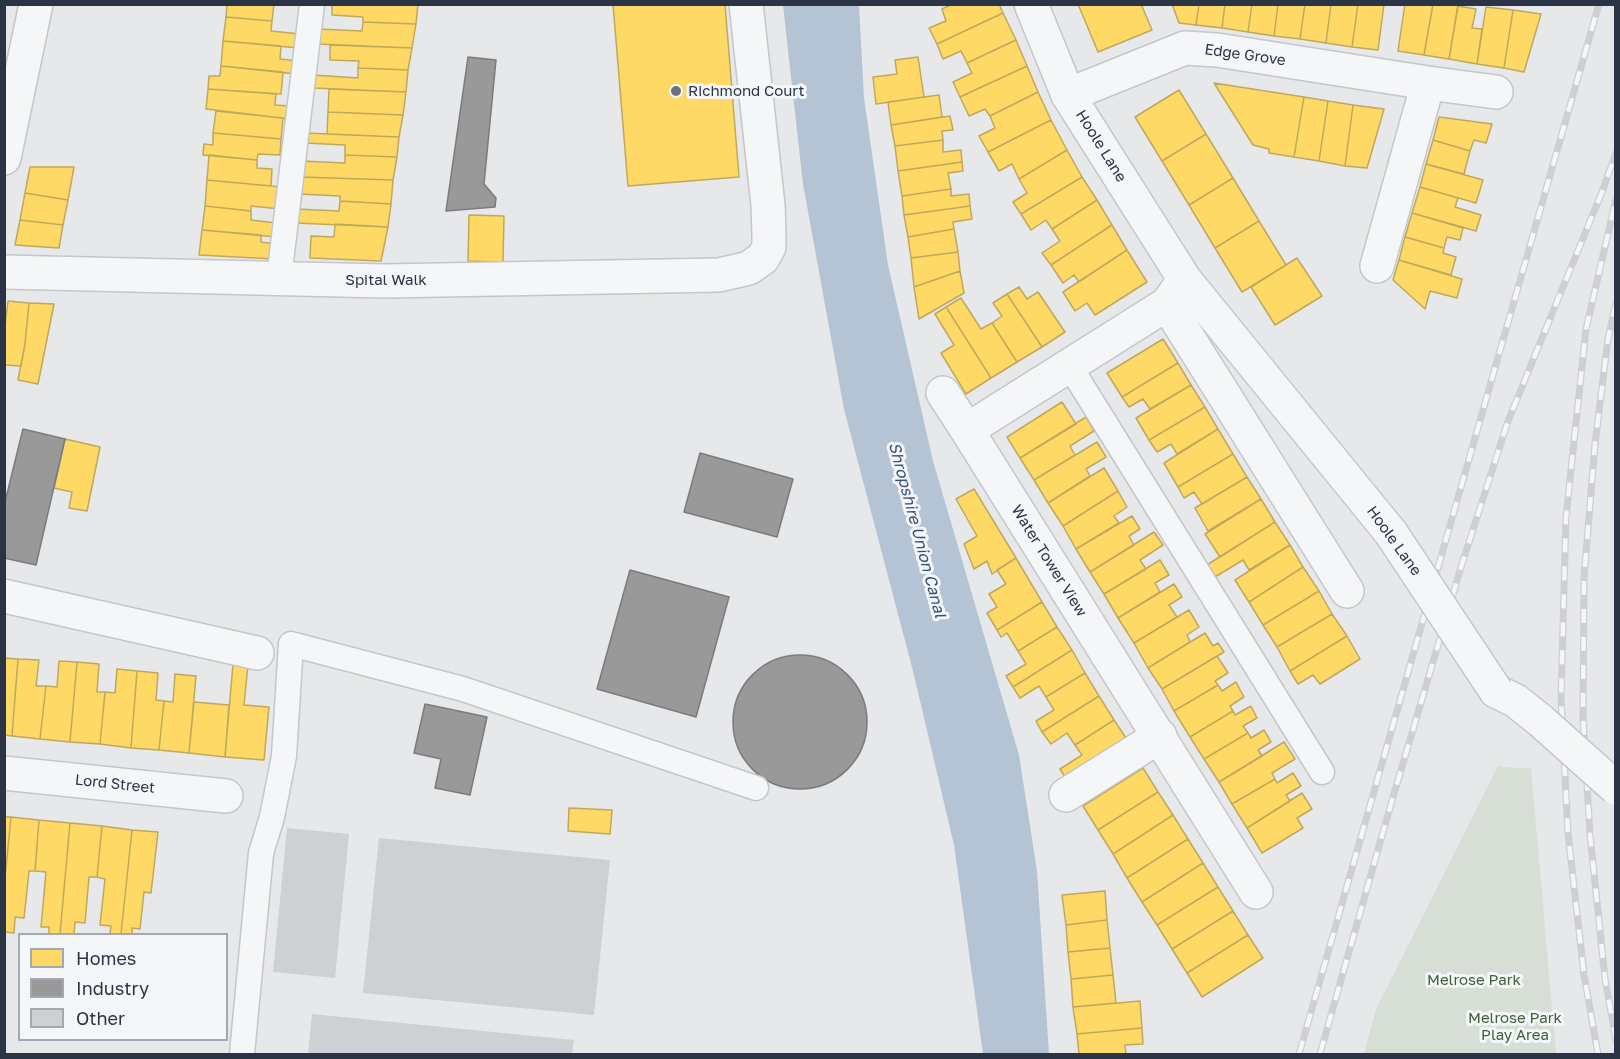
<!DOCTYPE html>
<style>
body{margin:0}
#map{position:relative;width:1620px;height:1059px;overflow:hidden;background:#e6e8ea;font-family:"Golos Text",sans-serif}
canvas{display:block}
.frame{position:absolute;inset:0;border:6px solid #2b3445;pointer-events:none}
.legend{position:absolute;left:18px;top:933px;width:210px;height:108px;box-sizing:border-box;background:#f4f6f9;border:2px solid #a4a8b1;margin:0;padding:8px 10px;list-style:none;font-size:18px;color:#2b3445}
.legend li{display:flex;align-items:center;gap:12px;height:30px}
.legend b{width:30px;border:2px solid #a4a8b1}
</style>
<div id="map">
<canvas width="1620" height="1059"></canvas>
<div class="frame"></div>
<ul class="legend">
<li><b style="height:16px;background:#ffd966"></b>Homes</li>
<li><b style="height:16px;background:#999"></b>Industry</li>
<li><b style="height:16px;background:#ced0d3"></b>Other</li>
</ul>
</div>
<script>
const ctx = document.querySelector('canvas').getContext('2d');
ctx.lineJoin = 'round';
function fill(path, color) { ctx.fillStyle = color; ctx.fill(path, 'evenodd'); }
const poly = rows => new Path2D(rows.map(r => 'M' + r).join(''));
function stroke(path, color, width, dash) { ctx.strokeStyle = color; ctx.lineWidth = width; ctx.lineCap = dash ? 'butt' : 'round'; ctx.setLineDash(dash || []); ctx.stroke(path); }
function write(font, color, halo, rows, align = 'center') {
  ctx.font = font + ' "Golos Text",sans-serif'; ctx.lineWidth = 6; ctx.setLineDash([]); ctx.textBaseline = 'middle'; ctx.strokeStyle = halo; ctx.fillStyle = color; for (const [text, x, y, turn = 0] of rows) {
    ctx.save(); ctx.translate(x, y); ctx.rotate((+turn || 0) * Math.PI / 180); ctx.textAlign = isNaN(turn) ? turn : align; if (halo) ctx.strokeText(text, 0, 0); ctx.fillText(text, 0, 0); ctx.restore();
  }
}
fill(poly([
 [1498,766,1513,768,1531,768,1556,1054,1364,1054,1376,1009]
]), '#d6ded6');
fill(poly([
 [783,5,859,5,864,98,888,265,933,461,1019,755,1037,871,1049,1054,983,1054,954,845,913,671,844,409,803,184]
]), '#b4c4d5');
const homes = poly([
 [227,4,274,4,272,21,226,17,227,4],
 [332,4,418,4,416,24,363,22,363,17,332,15,332,4],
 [613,4,725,4,739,177,628,186,613,4],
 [953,4,999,4,1003,13,937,44,929,28,946,21,942,9,953,4],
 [1078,4,1141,4,1152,30,1098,52,1078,4],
 [1172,4,1199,4,1196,25,1179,23,1172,4],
 [1199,4,1225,4,1222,28,1196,25,1199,4],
 [1225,4,1252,4,1248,32,1222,28,1225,4],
 [1252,4,1278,4,1274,36,1248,32,1252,4],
 [1278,4,1305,4,1300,39,1274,36,1278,4],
 [1305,4,1331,4,1326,43,1300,39,1305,4],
 [1331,4,1358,4,1352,47,1326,43,1331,4],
 [1358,4,1384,4,1378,50,1352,47,1358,4],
 [1405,4,1433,4,1424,55,1398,51,1405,4],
 [1433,4,1458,4,1449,59,1424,55,1433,4],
 [1458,6,1476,9,1472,28,1482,29,1477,64,1449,59,1458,6],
 [1486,7,1513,10,1504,68,1477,64,1486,7],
 [1513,10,1541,14,1524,72,1504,68,1513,10],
 [1003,13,1016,40,967,63,961,51,943,59,937,44,1003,13],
 [226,17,272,21,271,31,300,34,298,48,223,41,226,17],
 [363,22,416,24,412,48,318,44,318,29,362,31,363,22],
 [1016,40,1027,66,960,97,953,82,972,73,967,63,1016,40],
 [223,41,281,46,280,59,297,61,296,74,221,66,223,41],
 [330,45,412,48,408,70,358,68,359,61,330,60,330,45],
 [918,57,924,97,876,104,873,77,897,74,895,60,918,57],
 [221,66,283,72,281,94,208,89,209,76,220,76,221,66],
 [1027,66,1038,92,990,116,985,109,969,116,960,97,1027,66],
 [358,68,408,70,406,92,313,88,313,75,358,78,358,68],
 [1214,83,1304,97,1294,157,1269,153,1269,149,1253,145,1214,83],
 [208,89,276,94,275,105,291,106,290,119,206,109,208,89],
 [329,89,406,92,403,115,328,112,329,89],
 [1179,90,1206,134,1162,161,1135,117,1179,90],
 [1038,92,1051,120,988,152,979,136,995,128,990,116,1038,92],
 [939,95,942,117,891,125,888,102,939,95],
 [1304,97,1328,101,1319,161,1294,157,1304,97],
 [1328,101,1353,105,1345,166,1319,161,1328,101],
 [1353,105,1384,109,1367,168,1345,166,1353,105],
 [216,111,283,118,281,139,213,133,216,111],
 [328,112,403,115,399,137,327,134,328,112],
 [950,116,953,130,942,131,943,140,895,146,891,125,950,116],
 [1439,117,1492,124,1486,143,1474,140,1470,151,1433,140,1439,117],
 [1051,120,1067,150,1019,179,1012,164,999,171,988,152,1051,120],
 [213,133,281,139,280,155,258,154,257,160,203,155,204,144,213,145,213,133],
 [305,133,399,137,397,157,345,155,345,145,305,143,305,133],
 [1206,134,1233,178,1189,205,1162,161,1206,134],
 [943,140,943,152,961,150,962,162,898,171,895,146,943,140],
 [1433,140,1470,151,1464,174,1426,164,1433,140],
 [1067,150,1082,177,1021,214,1013,202,1027,193,1019,179,1067,150],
 [209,155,257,160,257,168,272,169,271,186,207,180,209,155],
 [345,155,397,157,393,180,300,177,301,161,345,163,345,155],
 [962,162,963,171,948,173,951,189,902,196,898,171,962,162],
 [1426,164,1483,180,1476,203,1420,187,1426,164],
 [30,167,74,167,68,200,25,193,30,167],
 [300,177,393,180,391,204,340,201,340,196,300,194,300,177],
 [1082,177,1097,200,1052,229,1046,220,1031,230,1021,214,1082,177],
 [1233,178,1259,221,1215,248,1189,205,1233,178],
 [207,180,282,187,280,209,251,206,251,211,205,206,207,180],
 [1420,187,1458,198,1455,207,1481,215,1476,231,1412,213,1420,187],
 [951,189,951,196,969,194,970,206,904,215,902,196,951,189],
 [25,193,68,200,63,225,20,220,25,193],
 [1097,200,1112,225,1051,265,1042,253,1060,241,1052,229,1097,200],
 [340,201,391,204,388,227,295,223,295,209,339,211,340,201],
 [205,206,251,211,251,220,277,223,276,237,202,230,205,206],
 [970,206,972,219,953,222,954,229,908,237,904,215,970,206],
 [1412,213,1463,228,1460,240,1447,237,1444,248,1405,237,1412,213],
 [469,215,504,216,503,262,468,261,469,215],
 [20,220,63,225,59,248,15,245,20,220],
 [1259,221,1286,265,1242,292,1215,248,1259,221],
 [335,224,388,227,381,261,310,258,311,236,334,237,335,224],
 [1112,225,1127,250,1079,282,1074,275,1063,283,1051,265,1112,225],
 [954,229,958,252,911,258,908,237,954,229],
 [202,230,261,235,261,242,275,244,274,259,199,255,202,230],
 [1405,237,1444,248,1443,253,1456,257,1451,275,1399,260,1405,237],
 [1127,250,1147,282,1095,315,1087,303,1075,311,1063,292,1127,250],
 [958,252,960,271,914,287,911,258,958,252],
 [1297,258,1322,296,1275,325,1251,287,1297,258],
 [1399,260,1462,279,1457,298,1430,291,1425,309,1393,280,1399,260],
 [960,271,964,293,919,319,914,287,960,271],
 [1019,287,1027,299,1038,292,1065,332,1042,347,1007,294,1019,287],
 [1007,294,1042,347,1017,362,992,323,1002,316,993,303,1007,294],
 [961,298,981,329,992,323,1017,362,991,378,946,307,961,298],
 [8,301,29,303,25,344,21,366,4,365,4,334,8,301],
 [29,303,54,304,38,384,18,380,25,344,29,303],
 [946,307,991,378,966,394,941,353,954,345,935,314,946,307],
 [1163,339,1178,363,1122,397,1107,373,1163,339],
 [1178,363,1191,385,1150,409,1143,399,1129,407,1122,397,1178,363],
 [1191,385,1205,407,1149,440,1136,418,1191,385],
 [1062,402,1076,424,1020,458,1007,437,1062,402],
 [1205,407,1218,429,1177,454,1171,444,1157,452,1149,440,1205,407],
 [1086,417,1094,431,1070,446,1075,455,1034,480,1020,458,1086,417],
 [1218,429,1233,454,1178,487,1164,463,1218,429],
 [65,439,100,447,87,511,69,508,72,492,54,488,65,439],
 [1097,442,1106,457,1086,469,1090,476,1048,503,1034,480,1097,442],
 [1233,454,1247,477,1202,504,1194,492,1184,498,1178,487,1233,454],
 [1104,468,1118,491,1063,526,1048,503,1104,468],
 [1247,477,1261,499,1208,531,1195,508,1247,477],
 [974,489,1016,558,992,574,987,561,974,569,964,544,977,536,956,499,974,489],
 [1118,491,1127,507,1114,516,1119,523,1076,549,1063,526,1118,491],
 [1261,499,1275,522,1220,557,1205,534,1261,499],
 [1132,516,1140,529,1129,536,1134,545,1090,572,1076,549,1132,516],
 [1275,522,1290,545,1249,570,1243,560,1215,577,1211,569,1205,573,1202,568,1275,522],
 [1154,532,1163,545,1140,560,1146,569,1104,594,1090,572,1154,532],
 [1290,545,1303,567,1249,602,1235,580,1290,545],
 [1016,558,1042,602,997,630,987,613,997,607,989,594,1006,584,997,570,1016,558],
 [1160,560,1169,575,1155,583,1160,592,1118,618,1104,594,1160,560],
 [1303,567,1319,591,1263,625,1249,602,1303,567],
 [1174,584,1182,597,1169,605,1177,617,1134,643,1118,618,1174,584],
 [1319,591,1332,614,1277,647,1263,625,1319,591],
 [1042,602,1057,627,1018,651,1007,633,1001,637,997,630,1042,602],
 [1189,610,1199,627,1187,635,1190,642,1148,668,1134,643,1189,610],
 [1332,614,1347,636,1290,671,1277,647,1332,614],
 [1057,627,1072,650,1013,687,1006,676,1026,664,1018,651,1057,627],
 [1205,633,1213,646,1218,643,1224,652,1162,689,1148,668,1205,633],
 [1347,636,1360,659,1320,684,1313,675,1298,684,1290,671,1347,636],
 [1072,650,1085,673,1046,697,1039,686,1020,698,1013,687,1072,650],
 [1217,656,1228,673,1215,681,1218,685,1174,711,1162,689,1217,656],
 [4,658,18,659,12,736,4,735,4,658],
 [18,659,39,660,36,686,46,686,40,739,12,736,18,659],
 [59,661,77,662,70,742,40,739,46,686,57,687,59,661],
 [77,662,99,664,97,692,105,692,100,744,70,742,77,662],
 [233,664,248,665,244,705,269,707,264,760,225,757,233,664],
 [117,669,137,671,131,748,100,744,105,692,115,693,117,669],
 [137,671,158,673,156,700,164,701,159,750,131,748,137,671],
 [1085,673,1099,696,1042,732,1036,721,1054,710,1046,697,1085,673],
 [175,674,196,676,189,753,159,750,164,701,173,702,175,674],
 [1236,682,1244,697,1230,706,1233,711,1190,737,1174,711,1218,685,1222,691,1236,682],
 [1099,696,1114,720,1075,745,1067,733,1051,744,1042,732,1099,696],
 [194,702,229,705,225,757,189,753,194,702],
 [1251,706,1257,718,1243,726,1248,733,1204,759,1190,737,1233,711,1235,715,1251,706],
 [1114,720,1128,741,1067,780,1060,769,1082,755,1075,745,1114,720],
 [1264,730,1271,742,1258,750,1262,756,1219,782,1204,759,1248,733,1251,738,1264,730],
 [1284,742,1295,759,1272,773,1275,779,1232,804,1219,782,1284,742],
 [1143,768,1158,792,1098,830,1083,806,1143,768],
 [1293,773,1301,786,1286,795,1290,801,1247,828,1232,804,1275,779,1277,783,1293,773],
 [1158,792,1173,815,1113,854,1098,830,1158,792],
 [1302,793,1312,809,1297,818,1303,828,1262,853,1247,828,1302,793],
 [569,808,612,810,610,834,568,831,569,808],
 [1173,815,1188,839,1127,878,1113,854,1173,815],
 [4,817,11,817,4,888,4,817],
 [11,817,39,820,35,871,29,871,24,918,15,917,14,933,4,932,4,888,11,817],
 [39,820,70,823,60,934,49,934,49,927,41,927,46,872,35,871,39,820],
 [70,823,102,826,97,877,89,877,85,923,75,922,74,934,60,934,70,823],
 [102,826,132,830,121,934,110,934,111,926,100,925,105,879,97,877,102,826],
 [132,830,158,832,151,893,144,892,140,929,132,928,132,934,121,934,132,830],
 [1188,839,1203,863,1142,902,1127,878,1188,839],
 [1203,863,1218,887,1157,925,1142,902,1203,863],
 [1218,887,1233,911,1172,949,1157,925,1218,887],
 [1105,891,1107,920,1066,925,1062,895,1105,891],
 [1233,911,1248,935,1187,973,1172,949,1233,911],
 [1107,920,1110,948,1068,952,1066,925,1107,920],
 [1248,935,1263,958,1202,997,1187,973,1248,935],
 [1110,948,1113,975,1071,979,1068,952,1110,948],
 [1113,975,1116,1003,1073,1007,1071,979,1113,975],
 [1140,1001,1142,1028,1077,1034,1073,1007,1140,1001],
 [1142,1028,1143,1044,1125,1045,1126,1054,1079,1054,1077,1034,1142,1028]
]);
fill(homes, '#ffd966');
stroke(homes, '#bfa85c', 1.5);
const industry = poly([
 [468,57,496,60,484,184,496,198,495,207,446,211,468,57],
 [23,429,65,439,36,565,4,558,4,506,23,429],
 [700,453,793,479,777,537,684,512,700,453],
 [630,570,729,597,696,717,597,689,630,570],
 '733 722a67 67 0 1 1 134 0a67 67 0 1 1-134 0Z',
 [425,704,487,717,470,795,435,788,441,759,414,753,425,704]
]);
fill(industry, '#999');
stroke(industry, '#787b80', 1.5);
fill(poly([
 [287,828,349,834,335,978,273,972],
 [379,838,610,860,594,1015,363,993],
 [312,1014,574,1040,572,1054,308,1054]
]), '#ced0d3');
const service = poly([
 [279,278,312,4],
 [1069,365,1322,772],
 [242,1054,261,853,272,817,284,756,291,644,463,689,756,788]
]);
const minor = poly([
 [1428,83,1496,92],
 [1068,95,1185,48,1217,50,1428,83,1377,266],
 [4,158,36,4],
 [4,272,384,281,719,275,749,268,763,258,769,247,769,235,768,205,746,4],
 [1180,286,1167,304,1347,591],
 [1167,304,967,430,1256,892],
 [943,393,967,430],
 [4,596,257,653],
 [4,773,226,796],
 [1066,795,1160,736]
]);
const tertiary = poly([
 [1031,4,1068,95,1185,280,1391,533],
 [1496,691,1516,701,1541,721]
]);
stroke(service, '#c4c6c8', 27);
stroke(minor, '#c4c6c8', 36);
stroke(tertiary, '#c4c6c8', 36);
stroke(service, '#f5f6f7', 24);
stroke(minor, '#f5f6f7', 33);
stroke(tertiary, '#f5f6f7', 33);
const rail = poly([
 [1616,303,1608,339,1595,444,1584,578,1583,717,1590,835,1605,979,1616,1040],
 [1299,1054,1599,4],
 [1320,1054,1391,804,1462,564,1508,421,1602,192,1616,153],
 [1598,1054,1584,975,1568,833,1561,699,1566,517,1586,329,1616,199]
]);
stroke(rail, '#cecfd2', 7);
stroke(rail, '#f4f6f9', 4.5, [14]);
const tertiaryBridge = poly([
 [1391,533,1496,691],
 [1541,721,1616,788]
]);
stroke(tertiaryBridge, '#c4c6c8', 36, []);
stroke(tertiaryBridge, '#f5f6f7', 33);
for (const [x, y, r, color] of [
 [676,91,6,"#6c737f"]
]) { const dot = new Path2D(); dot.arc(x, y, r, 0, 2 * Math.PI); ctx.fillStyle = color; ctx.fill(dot); stroke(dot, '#f4f6f9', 2); }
write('15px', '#2b3445', '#f4f6f9', [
 ["Edge Grove",1245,55,8],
 ["Hoole Lane",1101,146,58],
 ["Spital Walk",386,280],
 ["Hoole Lane",1394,541,54],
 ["Water Tower View",1049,561,58],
 ["Lord Street",115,784,6]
]);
write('15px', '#2b3445', '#f4f6f9', [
 ["Richmond Court",688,91]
], 'left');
write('15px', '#3f6138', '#f4f6f9', [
 ["Melrose Park",1474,980],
 ["Melrose Park",1515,1018],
 ["Play Area",1515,1035]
]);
write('italic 16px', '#34527a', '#f4f6f9', [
 ["Shropshire Union Canal",917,530,75]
]);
</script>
